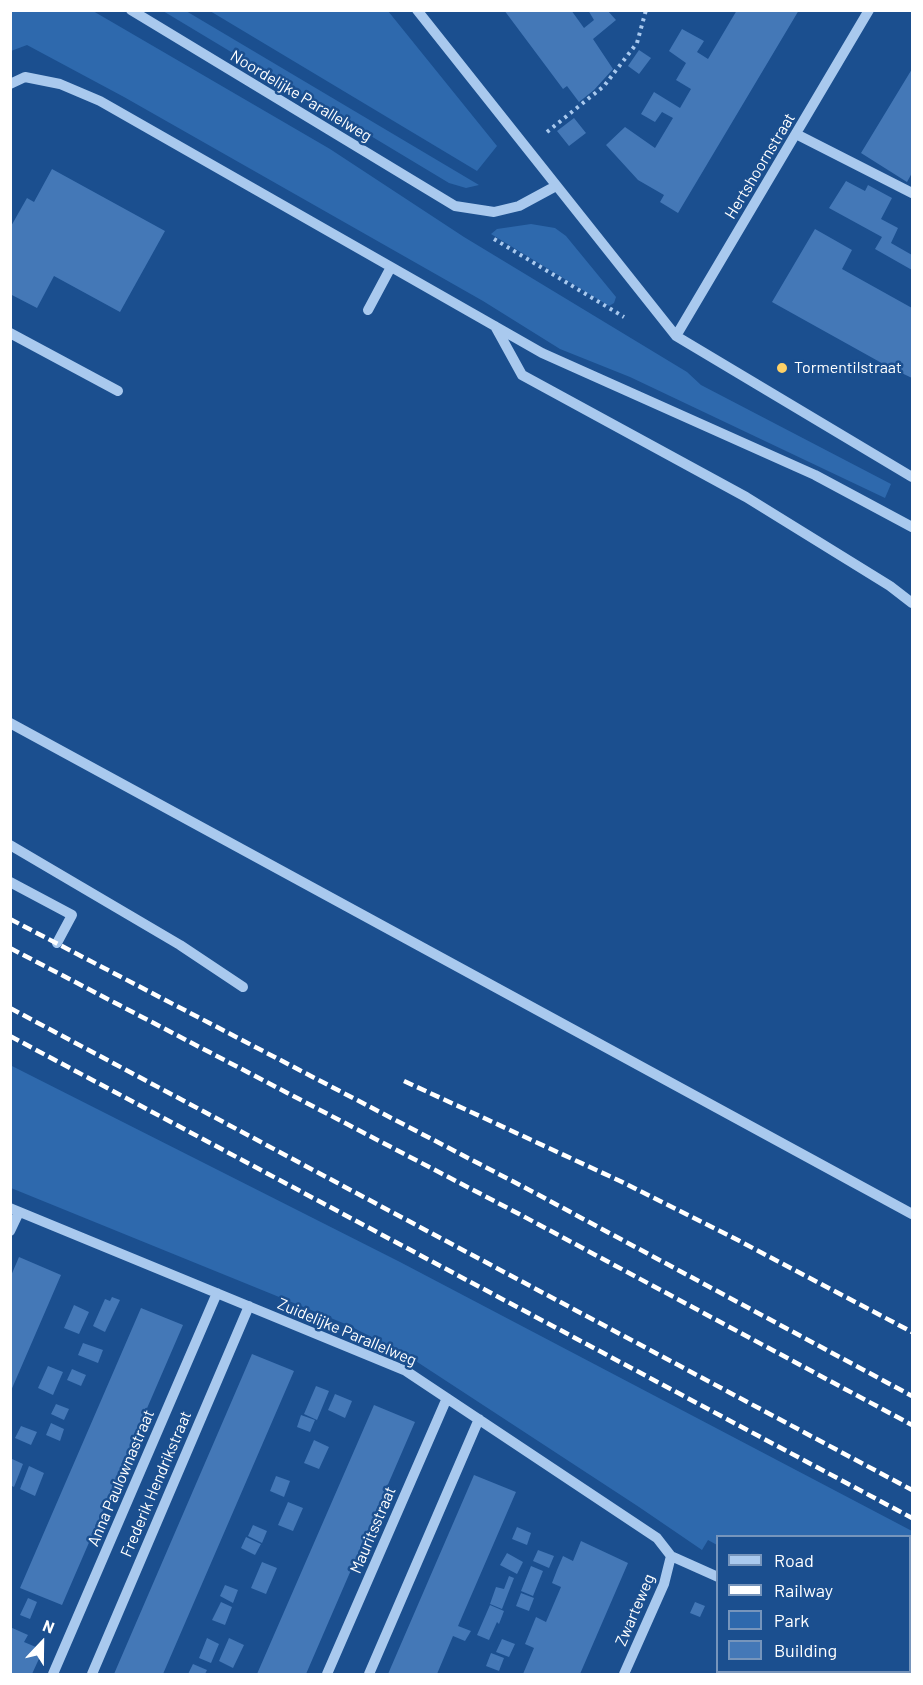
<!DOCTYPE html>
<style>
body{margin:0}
#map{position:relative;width:923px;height:1685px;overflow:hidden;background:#1b4f8f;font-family:Barlow,sans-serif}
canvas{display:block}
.frame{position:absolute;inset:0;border:12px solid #fff;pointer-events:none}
.legend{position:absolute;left:716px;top:1535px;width:195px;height:138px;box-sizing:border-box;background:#1b4f8f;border:2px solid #7695bc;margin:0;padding:8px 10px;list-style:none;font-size:18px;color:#fff}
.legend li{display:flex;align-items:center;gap:12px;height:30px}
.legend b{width:30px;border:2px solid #7695bc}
.north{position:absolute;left:12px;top:1613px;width:60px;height:60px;-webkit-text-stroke:4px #1b4f8f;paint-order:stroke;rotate:22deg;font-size:16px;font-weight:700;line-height:24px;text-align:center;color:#fff}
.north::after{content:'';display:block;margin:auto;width:21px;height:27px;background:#fff;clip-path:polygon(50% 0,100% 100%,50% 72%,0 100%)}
</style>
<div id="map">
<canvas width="923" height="1685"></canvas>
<div class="frame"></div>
<ul class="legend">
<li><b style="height:8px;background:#a9c9ee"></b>Road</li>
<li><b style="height:8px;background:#fff"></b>Railway</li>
<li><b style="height:16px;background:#2e69ad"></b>Park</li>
<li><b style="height:16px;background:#4478b7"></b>Building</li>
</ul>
<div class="north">N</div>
</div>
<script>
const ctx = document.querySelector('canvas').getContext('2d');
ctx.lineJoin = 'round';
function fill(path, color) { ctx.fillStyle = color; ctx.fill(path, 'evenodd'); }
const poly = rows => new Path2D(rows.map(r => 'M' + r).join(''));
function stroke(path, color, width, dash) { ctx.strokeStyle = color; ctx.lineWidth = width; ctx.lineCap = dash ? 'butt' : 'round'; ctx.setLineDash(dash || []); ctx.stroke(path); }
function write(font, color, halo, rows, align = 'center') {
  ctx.font = font + ' Barlow,sans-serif'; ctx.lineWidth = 5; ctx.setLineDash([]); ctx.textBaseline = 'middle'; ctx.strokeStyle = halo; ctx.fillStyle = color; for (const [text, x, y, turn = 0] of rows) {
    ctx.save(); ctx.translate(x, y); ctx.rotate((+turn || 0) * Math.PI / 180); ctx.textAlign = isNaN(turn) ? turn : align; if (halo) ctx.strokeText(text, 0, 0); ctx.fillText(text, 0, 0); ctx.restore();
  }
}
fill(poly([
 [10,11,93,11,330,149,464,237,687,372,701,385,891,484,885,498,630,377,560,349,483,301,124,97,27,45,11,51],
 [163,11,186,11,479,185,466,188,449,183],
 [210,11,388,11,497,146,477,171],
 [531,224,555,228,566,236,616,297,614,303,609,306,491,234,497,229],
 [10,1065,400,1262,912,1531,912,1649,910,1647,910,1536,718,1536,717,1545,708,1540,702,1550,639,1507,405,1354,348,1325,11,1188]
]), '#2e69ad');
fill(poly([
 [504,10,571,10,584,28,594,20,588,10,607,10,616,20,593,39,613,69,594,90,579,102,567,86,563,89],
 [737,10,799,10,678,213,660,202,664,195,638,180,606,145,625,127,655,148,673,118,662,112,655,122,641,114,654,92,680,108,691,89,676,80,686,63,669,51,682,29,704,41,697,52,708,59],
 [639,50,651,58,639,74,628,66],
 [912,69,912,173,907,182,861,153],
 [574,118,586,133,569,146,557,131],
 [52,169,165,231,120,312,54,276,37,308,10,294,10,228,27,198,34,202],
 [846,181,865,191,868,185,892,198,881,219,898,228,891,243,912,255,912,270,875,249,882,237,829,208],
 [815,229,852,250,842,269,912,308,912,378,887,366,772,302],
 [19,1257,61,1275,10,1393,10,1278],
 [112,1297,120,1300,105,1332,93,1326,105,1299,110,1301],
 [74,1305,89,1312,79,1334,64,1328],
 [141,1308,183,1325,62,1605,20,1588],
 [83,1343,103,1350,98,1363,78,1355],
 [252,1354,294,1371,163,1674,114,1674],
 [48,1366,63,1372,53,1395,38,1388],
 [72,1369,86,1375,81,1386,67,1380],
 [316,1386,329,1391,317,1420,304,1414],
 [335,1394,352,1401,345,1418,328,1410],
 [56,1404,69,1409,64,1420,51,1414],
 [374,1405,415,1422,306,1674,257,1674],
 [301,1415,315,1420,310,1432,297,1427],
 [51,1423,64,1429,60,1441,46,1435],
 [21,1426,37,1432,31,1445,15,1438],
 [314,1440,329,1447,319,1469,304,1463],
 [10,1458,23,1464,14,1487,10,1485],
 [29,1466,44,1473,35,1496,20,1489],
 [474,1475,516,1492,458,1626,471,1631,465,1641,453,1636,437,1674,388,1674],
 [276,1476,290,1481,284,1497,270,1491],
 [288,1502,303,1508,293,1531,278,1525],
 [253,1525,267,1531,262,1543,248,1536],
 [517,1527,531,1533,527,1545,512,1539],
 [246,1537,261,1544,255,1555,241,1548],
 [581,1541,628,1563,580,1674,523,1674,534,1648,525,1644,536,1617,546,1622,561,1587,552,1583,557,1570,563,1556,573,1561],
 [538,1550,554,1556,549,1568,533,1561],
 [507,1553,523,1562,517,1574,500,1565],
 [262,1562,277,1568,266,1594,251,1588],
 [531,1566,543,1571,533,1596,521,1591],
 [509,1576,514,1578,502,1609,490,1604,496,1587,504,1589],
 [225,1585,238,1590,233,1603,220,1596],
 [521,1593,534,1598,529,1611,516,1606],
 [28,1598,37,1602,30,1619,20,1615],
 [221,1602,232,1607,225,1625,212,1620],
 [695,1602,705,1606,700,1617,690,1613],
 [490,1605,504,1611,499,1624,497,1622,489,1640,477,1635],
 [10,1627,28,1635,24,1642,43,1650,32,1674,10,1674],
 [207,1638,219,1644,211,1663,199,1658],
 [229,1638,244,1645,233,1668,219,1661],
 [502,1639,515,1644,509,1657,496,1652],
 [491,1653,504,1658,499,1671,486,1666],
 [193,1664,207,1670,205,1674,188,1674],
 [760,1672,788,1672,795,1674,758,1674]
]), '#4478b7');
stroke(poly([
 [547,132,604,86,637,43,646,10],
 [494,239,624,317]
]), '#a9c9ee', 4, [3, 4.5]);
stroke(poly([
 [131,10,455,206,494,212,519,206,556,186],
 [417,10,676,336,912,477],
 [10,84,25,77,60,84,100,101,542,353,815,475,912,527],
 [796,134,912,193],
 [368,310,391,267],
 [495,326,522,375,746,497,890,586,912,603],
 [10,333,118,391],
 [676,336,869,10],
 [10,723,912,1214],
 [10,845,180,945,243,987],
 [10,882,72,915,57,943],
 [10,1208,406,1371,657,1538,671,1556,718,1577],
 [10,1231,19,1212],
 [848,1672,854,1674],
 [53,1674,217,1293],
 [92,1674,249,1306],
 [327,1674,447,1398],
 [369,1674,479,1419],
 [624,1674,664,1584,671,1556]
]), '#a9c9ee', 10);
stroke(poly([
 [10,919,537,1194,912,1396],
 [10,948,521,1215,912,1425],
 [10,1008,912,1490],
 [10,1036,912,1518],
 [404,1081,620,1181,730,1236,912,1332]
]), '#fff', 4.5, [10, 4.5]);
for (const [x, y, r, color] of [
 [782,368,6,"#ffd166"]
]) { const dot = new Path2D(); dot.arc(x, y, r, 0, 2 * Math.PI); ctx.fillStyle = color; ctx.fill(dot); stroke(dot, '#1b4f8f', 2); }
write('16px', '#fff', '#1b4f8f', [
 ["Noordelijke Parallelweg",301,96,31],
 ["Hertshoornstraat",760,166,-59],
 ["Zuidelijke Parallelweg",347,1332,23],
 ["Anna Paulownastraat",121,1478,-67],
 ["Frederik Hendrikstraat",156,1484,-67],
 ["Mauritsstraat",373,1530,-67],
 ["Zwarteweg",635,1610,-67]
]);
write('16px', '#fff', '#1b4f8f', [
 ["Tormentilstraat",794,368]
], 'left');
</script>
